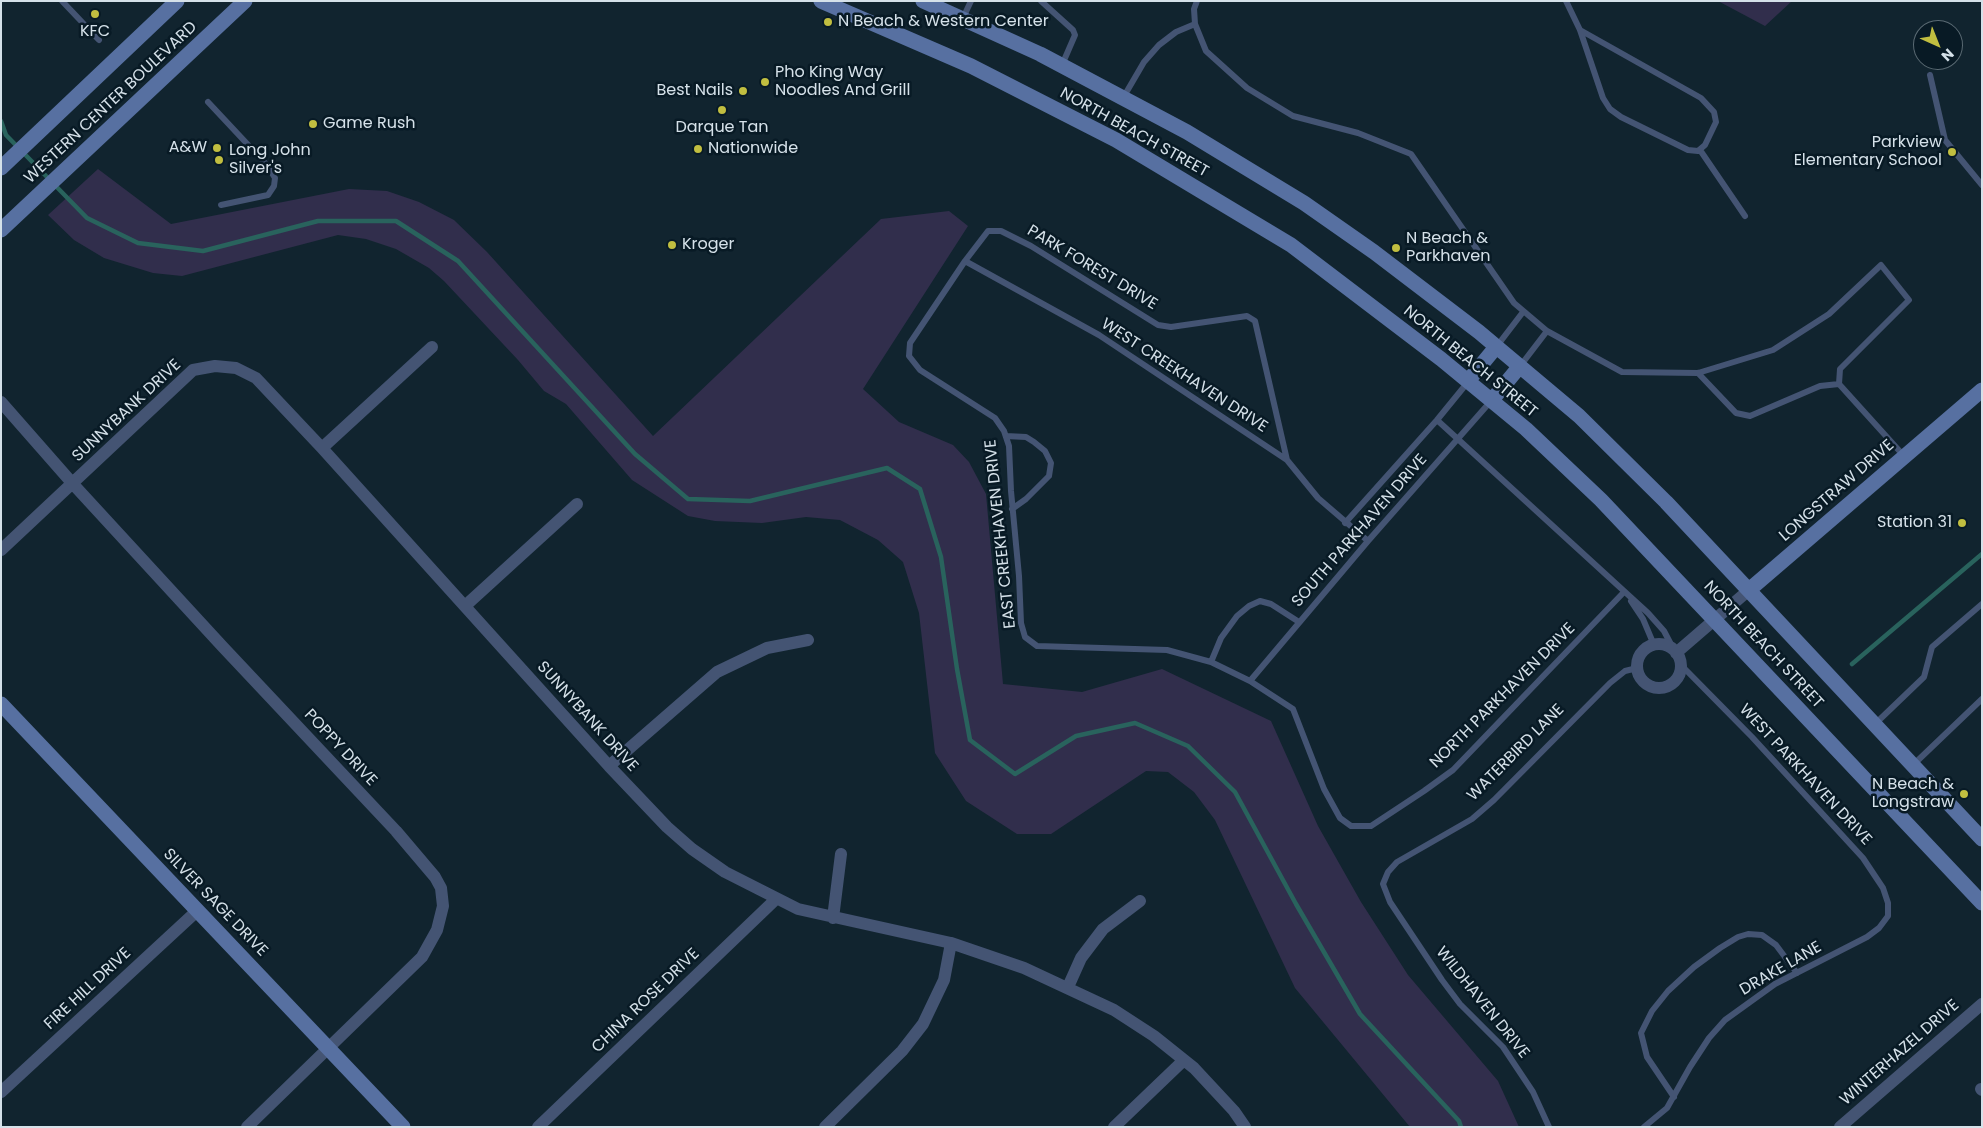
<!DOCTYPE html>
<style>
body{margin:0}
#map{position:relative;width:1983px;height:1128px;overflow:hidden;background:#11242f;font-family:Poppins,sans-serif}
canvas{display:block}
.frame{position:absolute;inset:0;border:2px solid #d5e1e9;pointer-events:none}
.north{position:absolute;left:1913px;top:20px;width:50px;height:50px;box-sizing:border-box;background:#081a25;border:1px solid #5a6a73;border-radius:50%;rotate:136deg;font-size:14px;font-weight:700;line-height:20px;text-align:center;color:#d5e1e9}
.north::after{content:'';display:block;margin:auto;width:18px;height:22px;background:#c1be40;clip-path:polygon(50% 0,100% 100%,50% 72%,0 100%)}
</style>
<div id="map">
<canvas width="1983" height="1128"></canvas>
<div class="frame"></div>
<div class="north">N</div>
</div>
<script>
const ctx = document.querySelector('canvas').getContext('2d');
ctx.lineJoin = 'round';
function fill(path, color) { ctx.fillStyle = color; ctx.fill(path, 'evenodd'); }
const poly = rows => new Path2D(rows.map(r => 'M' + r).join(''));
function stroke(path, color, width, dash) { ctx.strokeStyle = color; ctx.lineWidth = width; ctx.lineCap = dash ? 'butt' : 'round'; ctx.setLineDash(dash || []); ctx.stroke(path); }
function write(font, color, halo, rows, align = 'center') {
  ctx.font = font + ' Poppins,sans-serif'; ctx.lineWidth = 5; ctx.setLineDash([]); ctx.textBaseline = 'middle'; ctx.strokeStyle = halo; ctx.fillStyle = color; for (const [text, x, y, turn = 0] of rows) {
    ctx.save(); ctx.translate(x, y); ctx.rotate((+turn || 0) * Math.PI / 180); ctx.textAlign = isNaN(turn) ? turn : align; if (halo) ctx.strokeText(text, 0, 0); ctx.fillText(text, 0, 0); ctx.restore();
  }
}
fill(poly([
 [1718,1,1792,1,1765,26],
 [98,169,171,224,349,189,387,191,419,202,454,220,487,252,653,436,881,219,949,211,968,226,863,389,899,422,953,445,969,462,986,494,1003,684,1082,692,1162,669,1271,721,1318,826,1361,902,1408,975,1498,1081,1519,1127,1410,1127,1295,988,1215,820,1194,792,1168,772,1146,771,1051,834,1017,834,966,801,935,753,919,613,903,562,878,540,840,520,806,517,762,523,715,521,688,516,632,480,566,404,544,391,518,360,444,281,429,268,396,249,366,239,338,235,182,276,153,273,104,258,74,240,48,215]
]), '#312e4c');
stroke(poly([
 [1,121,6,135,87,218,138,243,203,251,318,221,396,221,458,261,635,454,688,499,750,501,887,468,920,489,941,557,957,669,970,740,1015,774,1076,736,1135,723,1188,746,1235,792,1296,904,1360,1014,1459,1121,1461,1127],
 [1852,664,1982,554]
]), '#29635d', 4.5);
stroke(poly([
 [62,1,99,40],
 [1041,1,1073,30,1075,35,1062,65],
 [1197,1,1194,9,1195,24,1206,51,1247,88,1293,116,1358,133,1411,154,1514,303,1547,331,1622,372,1698,373,1773,350,1829,314,1881,265,1909,300,1840,369,1839,384,1904,456],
 [1566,1,1580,30],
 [963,18,971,1],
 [1580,30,1701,98,1714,112,1716,122,1705,145,1698,151,1688,150,1621,117,1610,109,1603,98,1580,30],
 [1930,75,1945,140,1982,185],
 [1123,98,1144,62,1159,45,1176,32,1195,24],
 [208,102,266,164,275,178,274,186,268,195,221,205],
 [1700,150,1745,216],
 [965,261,1099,335,1287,460,1318,498,1368,541],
 [1497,346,1523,312],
 [1521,365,1547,331],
 [1698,373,1736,413,1750,416,1820,386,1839,384],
 [1437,420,1648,613,1664,631,1675,652],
 [1006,436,1026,437,1034,442,1045,451,1051,463,1049,476,1026,499,1012,509],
 [1287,460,1255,321,1247,316,1171,327,1158,325,1031,246,1001,231,988,231,965,261,910,343,909,356,920,370,995,418,1004,431,1009,446,1011,491,1019,576,1021,623,1025,637,1037,646,1167,650,1211,662,1250,681,1293,709,1324,789,1340,818,1351,826,1371,826,1424,791,1453,770,1624,592],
 [1345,523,1437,420,1468,382],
 [1631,601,1643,619,1654,645],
 [1211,662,1221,638,1237,616,1249,606,1260,601,1271,604,1299,622],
 [1250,681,1368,541,1491,401],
 [1875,724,1924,677,1932,647,1982,604],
 [1913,765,1982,699],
 [1674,1097,1647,1057,1641,1033,1652,1011,1668,991,1694,967,1720,948,1738,937,1748,934,1762,935,1776,945,1797,973],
 [1549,1127,1533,1092,1503,1047,1460,1004,1442,980,1390,902,1383,884,1388,872,1397,862,1472,819,1494,800,1610,683,1625,671,1637,668],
 [1644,1127,1667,1108,1690,1067,1709,1038,1725,1020,1775,984,1867,937,1879,928,1888,916,1888,903,1883,888,1863,858,1752,737,1681,665]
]), '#445473', 6);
stroke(poly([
 [1,402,73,484,222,646,396,831,435,877,441,888,443,906,437,930,422,957,247,1127],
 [322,448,432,347],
 [1,550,193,370,215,366,236,368,256,378,322,448,609,766,667,827,692,849,725,872,798,909,951,943,1024,968,1114,1010,1154,1036,1194,1068,1234,1111,1245,1127],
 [465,606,577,504],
 '1637 666a22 22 0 1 1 44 0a22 22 0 1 1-44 0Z',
 [1676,653,1749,590],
 [609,766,717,672,767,648,808,640],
 [833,918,841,854],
 [1068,987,1081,958,1103,929,1140,901],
 [1981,1089,1982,1090],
 [1,1092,198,910],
 [538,1127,776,899],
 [825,1127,902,1051,923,1024,944,980,951,943],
 [1114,1127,1184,1060],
 [1840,1127,1982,1004]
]), '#445473', 12);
stroke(poly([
 [821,1,971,66,1116,140,1291,245,1441,359,1526,429,1601,500,1982,903],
 [923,1,1040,54,1187,132,1304,203,1374,252,1479,332,1579,416,1666,502,1982,839],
 [1,168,177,1],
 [1,230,245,1],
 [1468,381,1496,347],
 [1492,400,1520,366],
 [1749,590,1982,390],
 [1,704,403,1127]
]), '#5770a1', 15);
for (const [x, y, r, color] of [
 [95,14,5,"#c1be40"],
 [828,22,5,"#c1be40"],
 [765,82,5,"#c1be40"],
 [743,91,5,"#c1be40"],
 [722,110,5,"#c1be40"],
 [313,124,5,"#c1be40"],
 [217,148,5,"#c1be40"],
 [698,149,5,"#c1be40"],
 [1952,152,5,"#c1be40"],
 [219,160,5,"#c1be40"],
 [672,245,5,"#c1be40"],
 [1396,248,5,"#c1be40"],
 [1962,523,5,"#c1be40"],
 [1964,794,5,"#c1be40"]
]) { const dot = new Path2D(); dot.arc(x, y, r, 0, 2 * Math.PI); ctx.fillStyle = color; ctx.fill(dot); stroke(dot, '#081a25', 2); }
write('16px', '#d5e1e9', '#081a25', [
 ["N Beach & Western Center",838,22],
 ["KFC",95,32,"center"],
 ["Pho King Way",775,73],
 ["Noodles And Grill",775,91],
 ["Best Nails",733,91,"right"],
 ["Game Rush",323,124],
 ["Darque Tan",722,128,"center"],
 ["Parkview",1942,143,"right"],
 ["Elementary School",1942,161,"right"],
 ["A&W",207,148,"right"],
 ["Nationwide",708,149],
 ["Long John",229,151],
 ["Silver's",229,169],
 ["N Beach &",1406,239],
 ["Parkhaven",1406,257],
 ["Kroger",682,245],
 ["Station 31",1952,523,"right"],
 ["N Beach &",1954,785,"right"],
 ["Longstraw",1954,803,"right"]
], 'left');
write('16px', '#d5e1e9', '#081a25', [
 ["WESTERN CENTER BOULEVARD",111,103,-43],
 ["NORTH BEACH STREET",1134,133,29],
 ["PARK FOREST DRIVE",1092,268,31],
 ["NORTH BEACH STREET",1470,362,39],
 ["WEST CREEKHAVEN DRIVE",1184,376,33],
 ["SUNNYBANK DRIVE",127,411,-43],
 ["LONGSTRAW DRIVE",1837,491,-41],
 ["SOUTH PARKHAVEN DRIVE",1360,531,-49],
 ["EAST CREEKHAVEN DRIVE",1001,534,-96],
 ["NORTH BEACH STREET",1763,645,47],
 ["NORTH PARKHAVEN DRIVE",1503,696,-45],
 ["SUNNYBANK DRIVE",587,717,48],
 ["POPPY DRIVE",340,748,47],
 ["WATERBIRD LANE",1516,753,-45],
 ["WEST PARKHAVEN DRIVE",1805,775,47],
 ["SILVER SAGE DRIVE",215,903,46],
 ["DRAKE LANE",1781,969,-30],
 ["FIRE HILL DRIVE",88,989,-43],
 ["CHINA ROSE DRIVE",646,1001,-44],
 ["WILDHAVEN DRIVE",1482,1003,51],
 ["WINTERHAZEL DRIVE",1900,1053,-41]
]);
</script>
